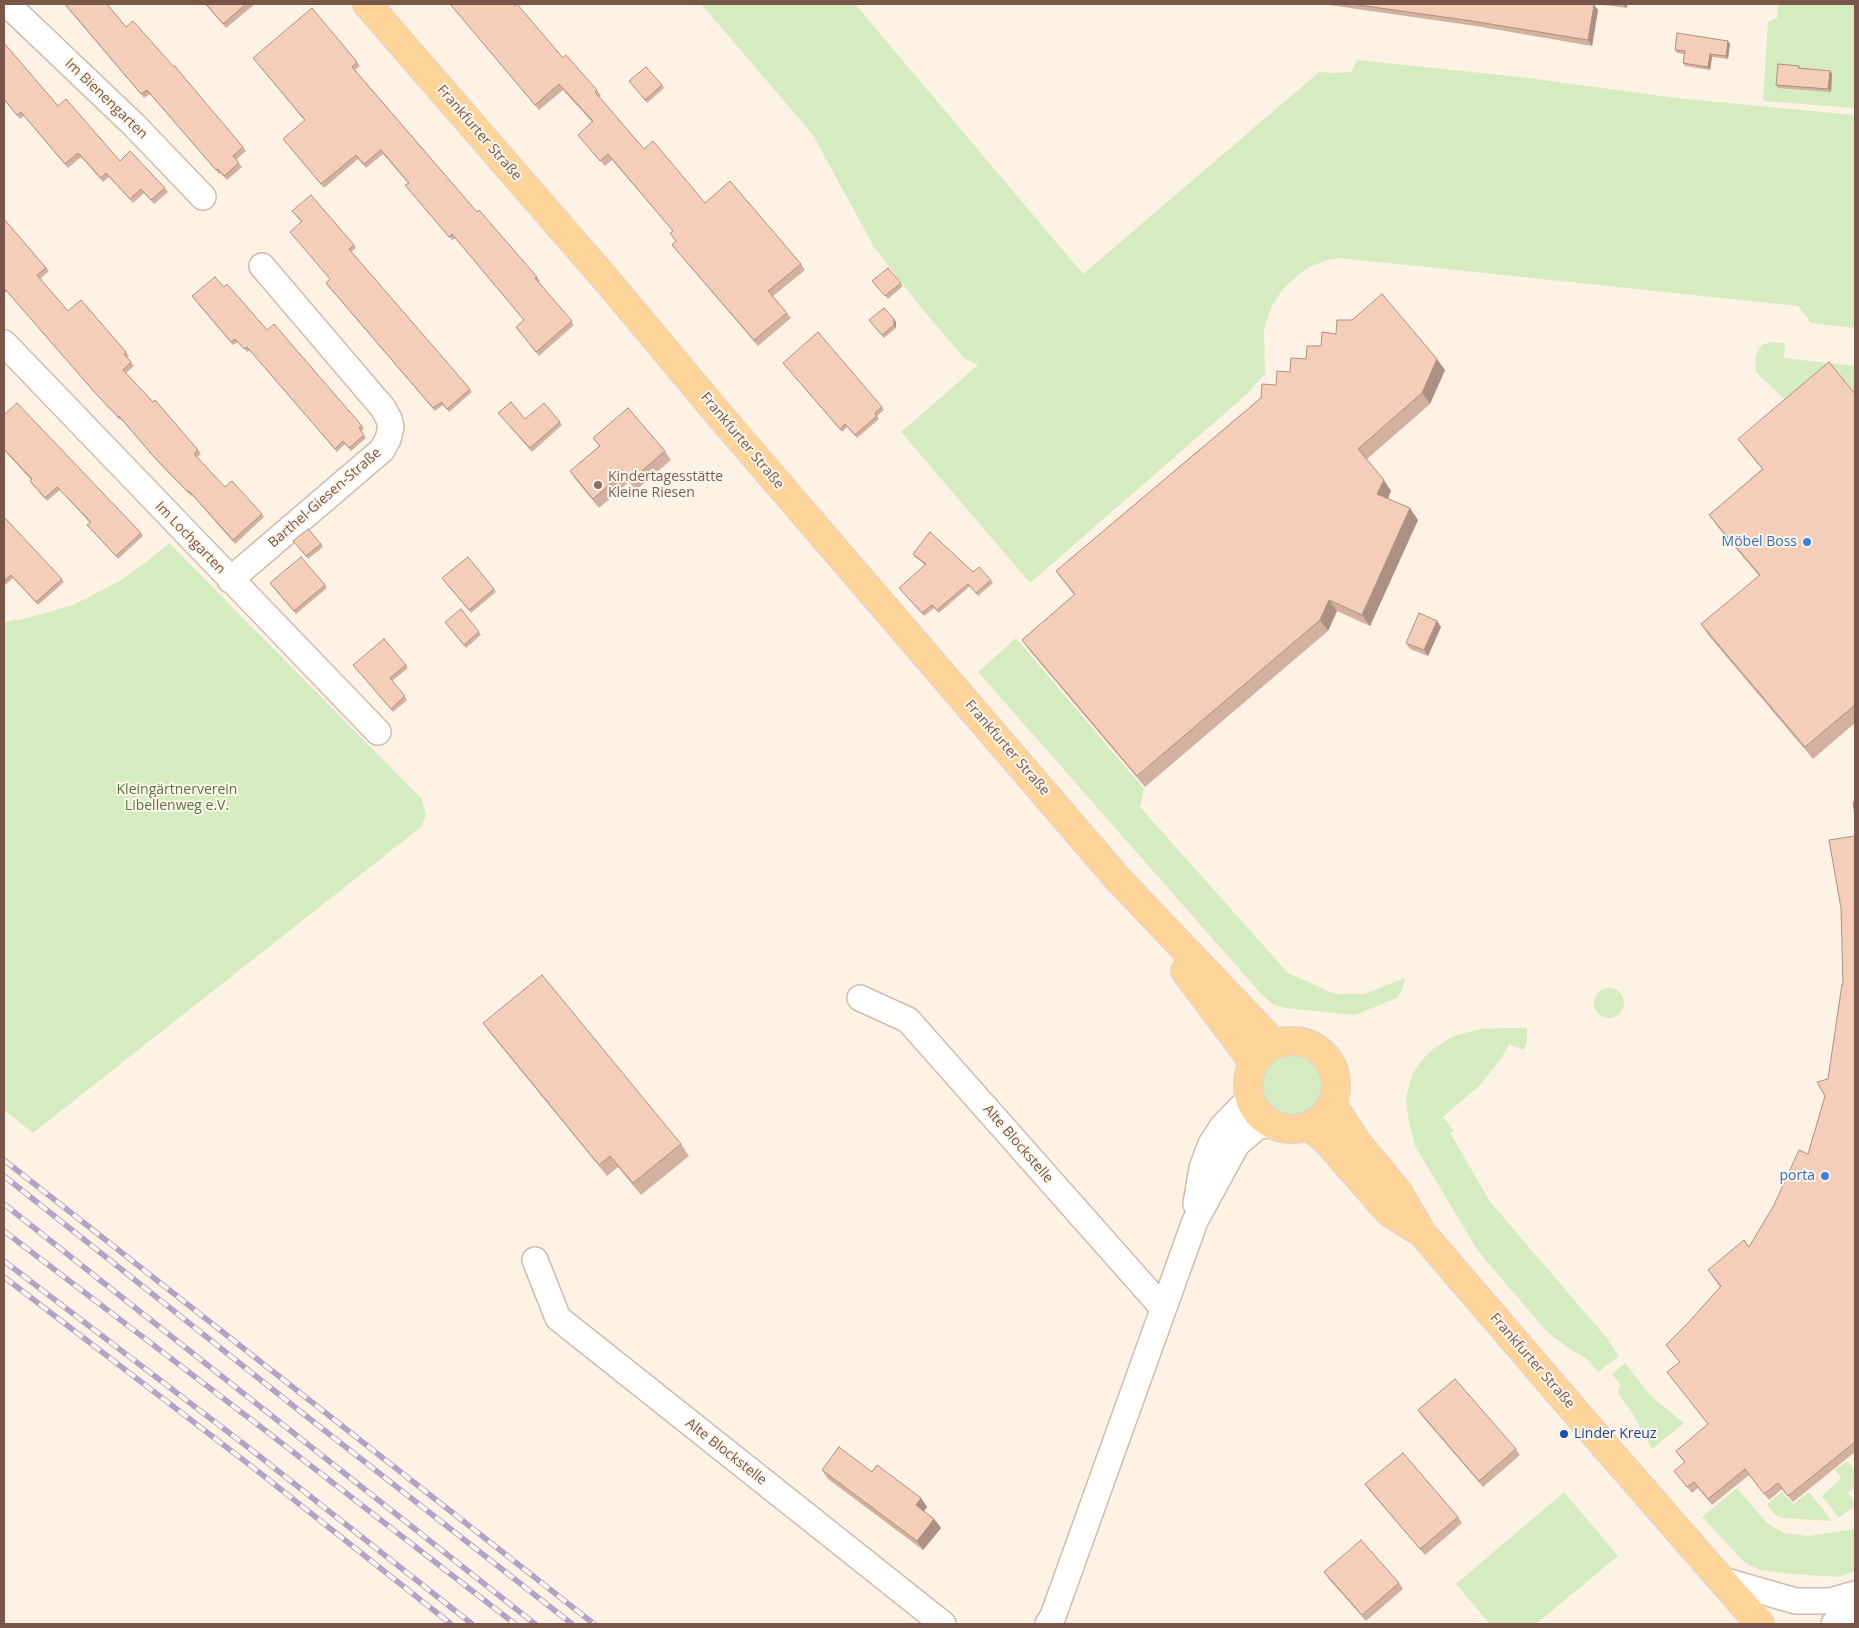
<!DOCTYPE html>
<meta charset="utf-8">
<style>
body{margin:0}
#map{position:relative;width:1859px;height:1628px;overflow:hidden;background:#fef2e4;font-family:"Open Sans",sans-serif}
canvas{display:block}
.frame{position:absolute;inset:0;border:5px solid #785648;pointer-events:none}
</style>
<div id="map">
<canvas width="1859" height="1628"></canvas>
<div class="frame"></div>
</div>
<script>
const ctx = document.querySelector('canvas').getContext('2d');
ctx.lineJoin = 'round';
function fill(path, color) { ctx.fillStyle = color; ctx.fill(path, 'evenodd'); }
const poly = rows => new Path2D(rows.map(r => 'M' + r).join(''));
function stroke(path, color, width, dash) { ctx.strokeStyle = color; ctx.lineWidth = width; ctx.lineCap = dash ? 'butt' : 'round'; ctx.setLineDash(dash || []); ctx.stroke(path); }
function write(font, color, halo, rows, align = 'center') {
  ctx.font = font + ' "Open Sans",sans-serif'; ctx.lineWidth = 4; ctx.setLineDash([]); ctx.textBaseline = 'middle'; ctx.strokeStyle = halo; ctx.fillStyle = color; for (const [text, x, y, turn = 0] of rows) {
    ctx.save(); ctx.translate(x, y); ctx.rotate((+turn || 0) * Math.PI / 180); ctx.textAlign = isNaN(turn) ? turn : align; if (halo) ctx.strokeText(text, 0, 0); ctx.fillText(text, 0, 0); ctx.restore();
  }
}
fill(poly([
 [701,4,855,4,1083,274,1319,72,1334,73,1351,72,1357,60,1521,77,1676,98,1855,115,1855,328,1811,323,1798,306,1408,265,1338,258,1327,260,1312,266,1299,274,1283,289,1273,304,1264,328,1265,374,1247,394,1030,583,901,432,978,365,964,358,922,309,874,247,813,135],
 [1778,4,1855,4,1855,108,1763,101,1768,22,1777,18],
 [1770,342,1785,343,1784,358,1855,366,1855,394,1793,408,1756,372,1755,359,1757,352,1762,345],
 [169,543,422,799,426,815,421,827,33,1133,4,1110,4,622,28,618,73,605,120,581,149,560],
 [1016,638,1144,789,1140,807,1288,973,1335,994,1364,994,1405,978,1402,990,1397,998,1355,1015,1285,1008,1274,1005,1262,995,978,672],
 '1594 1003a15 15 0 1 1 30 0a15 15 0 1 1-30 0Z',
 [1500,1028,1527,1028,1527,1041,1524,1050,1509,1044,1502,1057,1481,1084,1443,1117,1454,1131,1450,1133,1491,1203,1606,1337,1619,1356,1598,1372,1586,1358,1570,1349,1548,1333,1478,1251,1415,1146,1408,1116,1406,1098,1412,1075,1421,1061,1433,1049,1454,1036,1480,1029],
 '1255 1085a37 37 0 1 1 74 0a37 37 0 1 1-74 0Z',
 [1625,1363,1651,1396,1684,1423,1652,1449,1632,1413,1620,1396,1618,1392,1620,1384,1612,1374],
 [1847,1461,1854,1469,1855,1468,1855,1487,1848,1493,1855,1503,1855,1506,1839,1518,1822,1496,1841,1478,1835,1470],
 [1737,1488,1767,1523,1784,1533,1808,1536,1855,1529,1855,1571,1839,1577,1792,1574,1760,1570,1745,1563,1702,1517],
 [1564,1492,1618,1556,1536,1624,1490,1624,1456,1584],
 [1782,1492,1793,1504,1809,1492,1832,1521,1781,1518,1774,1514,1767,1504]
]), '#d5ecc1');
const minor = poly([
 [7,4,134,125,203,197],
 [4,343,378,732],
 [230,580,382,450,388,439,391,427,389,419,383,408,262,266],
 [860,998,908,1020,1163,1308],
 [1196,1204,1202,1168,1211,1144,1222,1127,1250,1098],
 [535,1260,558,1318,943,1624],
 [1722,1580,1796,1601,1830,1601,1855,1594],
 [1048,1624,1053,1616,1195,1221,1237,1144,1257,1127,1273,1124],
 [1834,1624,1855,1607]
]);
const primary = poly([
 [367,4,609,283,721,417,1118,879,1275,1044],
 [1185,971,1254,1063],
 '1248 1085a44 44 0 1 1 88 0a44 44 0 1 1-88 0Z',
 [1332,1104,1356,1141,1398,1192,1422,1233,1610,1452,1760,1624],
 [1308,1126,1326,1140,1389,1212,1419,1231]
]);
stroke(minor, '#d2bbac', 28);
stroke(primary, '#dcd3cf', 30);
stroke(minor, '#fff', 25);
stroke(primary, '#ffd499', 28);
const rail = poly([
 [4,1160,594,1624],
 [4,1176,301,1412,572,1624],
 [4,1204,535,1624],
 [4,1231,266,1431,515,1624],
 [4,1261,249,1448,472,1624],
 [4,1277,255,1469,451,1624]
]);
stroke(rail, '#b4a1c8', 5.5);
stroke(rail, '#fff6eb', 4, [11]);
fill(poly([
 [64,4,107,4,126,27,243,147,246,151,236,160,242,167,227,180,220,173,219,174,150,94,144,98],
 [205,4,255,4,226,28],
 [450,4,514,4,563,58,597,90,601,96,599,97,644,149,705,203,801,264,805,270,773,296,791,318,758,346,676,250,672,245,676,241,670,233,673,231,612,160,605,166,582,140,578,135,592,122,563,90,539,110],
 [1322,4,1589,4,1594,5,1598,10,1592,46,1476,26],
 [1596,4,1627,4,1627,8],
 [1728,41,1730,44,1728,59,1712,57,1710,70,1685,66,1683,63,1685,54,1677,53,1675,50],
 [4,43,58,106,120,161,165,188,168,192,154,204,144,193,133,203,109,177,103,182,81,157,68,168,24,116,20,119,4,100],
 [253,58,357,62,360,66,355,70,477,212,537,277,540,281,538,282,574,325,539,356,516,327,524,320,455,238,452,240,408,189,405,185,408,183,383,154,366,168,358,159,324,188,283,139,305,121],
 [1799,66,1800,68,1830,71,1832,74,1831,92,1778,88,1776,85],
 [632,84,662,85,664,88,647,103],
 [292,211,354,245,356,248,351,252,472,392,449,412,443,405,435,411,328,286,330,279,301,222],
 [4,219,49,271,40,279,68,311,126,352,129,356,127,357,134,366,126,373,198,450,201,454,197,457,225,487,262,514,264,517,235,544,192,495,191,496,158,462,121,419,120,420,100,398,7,291,4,294],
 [888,268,903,286,888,299,875,284],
 [224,287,362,426,364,429,361,431,366,438,351,451,345,444,337,452,250,350,247,352,238,342,233,345,194,299],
 [896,322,896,328,884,338,871,323],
 [1336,334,1445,370,1430,404,1367,459,1391,491,1388,498,1418,520,1370,626,1337,611,1328,631,1145,787,1030,651,1022,640,1074,595,1056,571],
 [783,363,882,407,884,410,877,416,879,419,857,438,847,427,842,432],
 [1855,394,1855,723,1813,759,1709,636,1701,624,1759,576,1717,526,1709,515,1762,469,1746,450,1738,439],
 [498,413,525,419,560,422,562,425,532,452],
 [4,415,141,533,143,536,118,559,90,528,87,525,90,523,60,490,47,501,32,484,30,481,31,480,4,450],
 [593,438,665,451,671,460,636,490,629,482,599,508,576,480,570,471,599,446],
 [4,517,64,582,38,605,13,578,4,586],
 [296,544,321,544,323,547,308,559],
 [913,554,973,572,991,580,993,583,978,596,970,586,939,613,934,608,924,616,899,588,925,565,915,557],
 [444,581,494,589,496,592,471,613],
 [325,585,327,588,296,614,272,586],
 [1437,621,1441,627,1428,656,1410,649,1406,643],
 [447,625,479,632,481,635,466,648],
 [353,665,406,665,408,668,392,681,407,700,393,712],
 [1855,836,1855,1452,1793,1502,1782,1489,1769,1500,1749,1475,1712,1505,1698,1488,1692,1493,1674,1471,1685,1463,1676,1451,1708,1424,1667,1372,1680,1362,1666,1345,1688,1323,1720,1287,1708,1270,1749,1247,1808,1154,1825,1096,1843,985],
 [483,1023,681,1144,689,1156,641,1195,618,1167,607,1176,491,1034],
 [1418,1410,1516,1449,1520,1455,1483,1487,1422,1416],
 [822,1470,872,1472,921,1498,927,1507,924,1511,934,1519,941,1528,923,1550,828,1479],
 [1365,1484,1458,1517,1462,1523,1425,1555,1369,1490],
 [1324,1572,1399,1583,1403,1589,1366,1621,1328,1578]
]), '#d3b1a0');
fill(poly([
 [1623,4,1627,4,1627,8],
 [1594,5,1598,10,1592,46,1588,40],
 [1728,41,1730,44,1728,59,1726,56],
 [1710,54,1712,57,1710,70,1708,67],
 [1830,71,1832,74,1831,92,1828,89],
 [894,319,896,322,896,328,894,325],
 [1437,359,1445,370,1430,404,1422,393],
 [1384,480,1391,491,1385,505,1377,494],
 [1410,508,1418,520,1370,626,1362,615],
 [1329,600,1337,611,1328,631,1320,620],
 [1437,621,1441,627,1428,656,1424,650],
 [921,1498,927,1507,922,1514,916,1505],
 [934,1519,941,1528,923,1550,917,1541]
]), '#ac9082');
const building = poly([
 [65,4,107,4,126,27,133,21,174,67,175,66,183,76,243,147,233,156,239,163,224,176,218,169,216,170,147,90,141,94,65,4],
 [206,4,246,4,223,24,206,4],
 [450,4,514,4,515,6,517,4,563,58,566,55,597,90,595,92,644,149,653,141,705,203,730,181,801,264,768,291,787,313,754,340,672,245,676,241,670,233,673,231,608,154,600,161,578,135,593,121,559,84,535,105,450,4],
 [1351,4,1589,4,1594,5,1588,40,1472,21,1351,4],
 [312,8,357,62,352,67,477,212,479,210,537,277,535,278,572,321,536,352,516,327,524,320,452,234,449,237,405,185,409,183,381,150,364,164,356,155,321,184,283,139,305,120,253,58,312,8],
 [1677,33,1728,41,1726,56,1710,54,1708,67,1683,63,1685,51,1675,50,1677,33],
 [4,43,58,106,66,99,120,161,130,151,165,188,151,200,141,189,130,199,106,173,101,178,78,153,65,164,21,112,17,115,4,99,4,43],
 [1778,64,1799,66,1798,68,1830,71,1828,89,1776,85,1778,64],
 [646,67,662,85,645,100,629,81,646,67],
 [311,195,354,245,349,249,470,389,447,409,441,402,433,408,326,283,330,279,290,232,302,221,292,211,311,195],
 [4,219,46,268,37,275,68,311,81,300,126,352,124,354,131,362,123,370,153,402,155,400,198,450,194,454,225,487,232,481,262,514,233,540,189,491,188,492,155,458,119,416,118,417,97,395,4,288,4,219],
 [888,268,901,283,885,296,872,281,888,268],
 [215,277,224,287,227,284,267,330,274,324,362,426,359,428,364,435,349,448,343,441,335,449,247,347,244,349,235,339,231,342,192,296,215,277],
 [1382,294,1437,359,1422,393,1358,449,1384,480,1377,494,1410,508,1362,615,1329,600,1320,620,1137,776,1022,640,1075,594,1056,571,1261,398,1262,384,1276,385,1277,371,1290,372,1291,358,1306,359,1307,346,1321,346,1322,332,1336,334,1337,320,1352,320,1382,294],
 [884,308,894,319,894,325,882,335,869,320,884,308],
 [818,332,882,407,875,413,877,416,855,435,845,424,840,429,783,363,818,332],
 [1829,362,1855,394,1855,705,1805,747,1701,624,1760,575,1709,515,1763,469,1738,439,1829,362],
 [511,402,525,419,544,403,560,422,530,448,498,413,511,402],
 [17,403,141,533,116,556,87,525,91,522,57,487,45,498,30,481,32,479,4,449,4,415,17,403],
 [628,408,665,451,630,481,623,473,593,499,570,471,600,446,593,438,628,408],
 [4,517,62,579,36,602,11,575,4,581,4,517],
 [308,529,321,544,306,556,293,541,308,529],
 [930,532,973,572,979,567,991,580,976,593,968,584,937,610,932,605,922,613,899,588,926,564,913,554,930,532],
 [301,557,325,585,294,611,270,583,301,557],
 [468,557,494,589,469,610,442,578,468,557],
 [461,609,479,632,464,645,445,622,461,609],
 [1419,613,1437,621,1424,650,1406,643,1419,613],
 [384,639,406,665,390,678,405,696,391,709,353,665,384,639],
 [1855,801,1855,816,1853,802,1855,801],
 [1855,836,1855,1442,1788,1496,1778,1483,1764,1494,1745,1469,1708,1499,1694,1482,1687,1487,1674,1471,1685,1462,1676,1451,1708,1424,1667,1372,1680,1362,1666,1345,1688,1323,1721,1286,1708,1270,1744,1240,1749,1247,1774,1205,1799,1150,1808,1154,1825,1096,1817,1082,1828,1079,1842,984,1843,985,1841,908,1829,840,1855,836],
 [542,975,681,1144,633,1183,610,1156,599,1165,483,1023,542,975],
 [1455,1379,1516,1449,1479,1481,1418,1410,1455,1379],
 [839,1447,872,1472,877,1465,921,1498,916,1505,934,1519,917,1541,822,1470,839,1447],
 [1403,1453,1458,1517,1420,1549,1365,1484,1403,1453],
 [1361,1540,1399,1583,1362,1615,1324,1572,1361,1540]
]);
fill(building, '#f5ceba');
stroke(building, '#ac9082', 1);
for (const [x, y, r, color] of [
 [598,485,5,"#8d6e63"],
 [1807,542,5,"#3f7fe0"],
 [1825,1176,5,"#3f7fe0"],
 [1564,1434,5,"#1a4fb4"]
]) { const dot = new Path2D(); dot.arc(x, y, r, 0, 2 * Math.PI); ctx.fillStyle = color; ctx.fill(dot); stroke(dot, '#fff6eb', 2); }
write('14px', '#785648', '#fff6eb', [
 ["Im Bienengarten",106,99,44],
 ["Frankfurter Straße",479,133,49],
 ["Frankfurter Straße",742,441,50],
 ["Barthel-Giesen-Straße",325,498,-41],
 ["Im Lochgarten",190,538,46],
 ["Frankfurter Straße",1007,748,49],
 ["Alte Blockstelle",1018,1144,49],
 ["Frankfurter Straße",1532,1361,49],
 ["Alte Blockstelle",726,1452,38]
]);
write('14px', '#785e54', '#fff6eb', [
 ["Kindertagesstätte",608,477],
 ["Kleine Riesen",608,493]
], 'left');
write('14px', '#366cbe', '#fff6eb', [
 ["Möbel Boss",1797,542],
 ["porta",1815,1176]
], 'right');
write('14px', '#51793c', '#fff6eb', [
 ["Kleingärtnerverein",177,790],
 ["Libellenweg e.V.",177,806]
]);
write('14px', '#164399', '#fff6eb', [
 ["Linder Kreuz",1574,1434]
], 'left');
</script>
